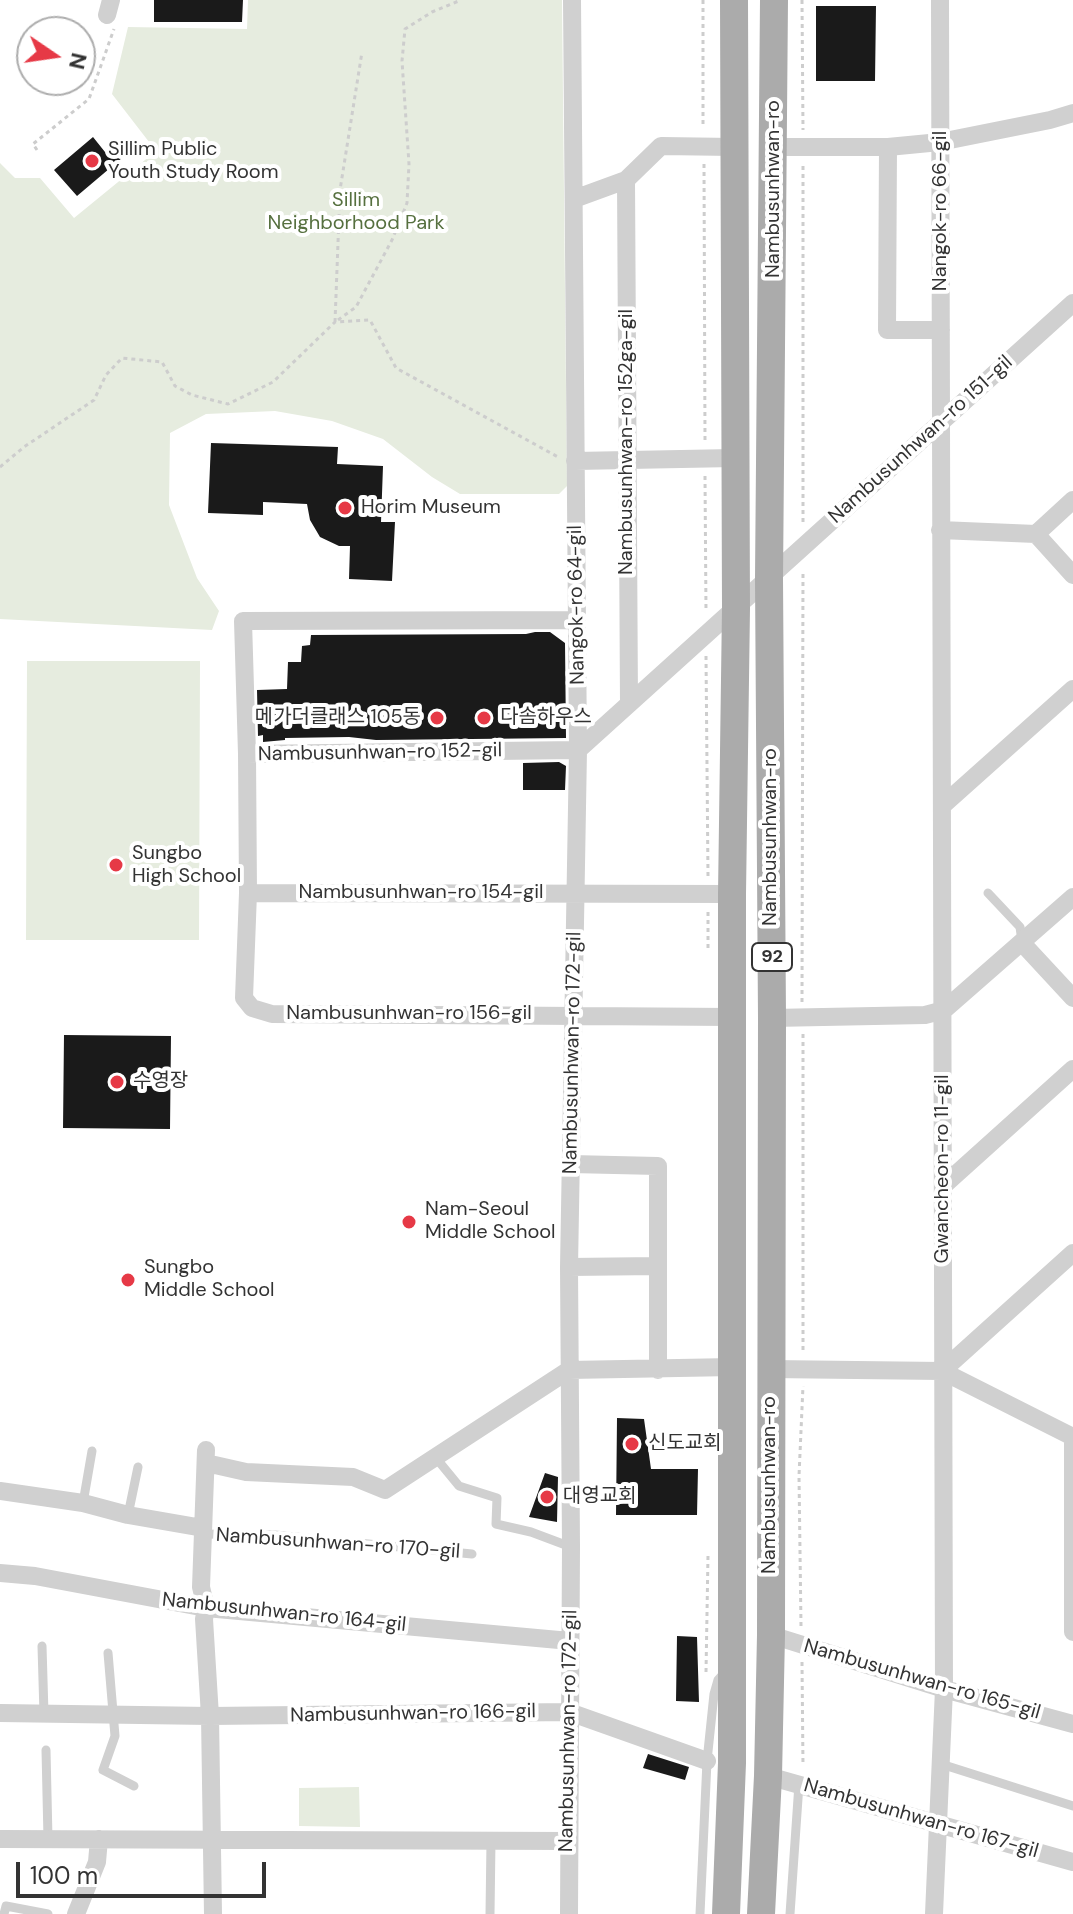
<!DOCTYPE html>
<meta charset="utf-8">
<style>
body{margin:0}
#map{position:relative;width:1073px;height:1914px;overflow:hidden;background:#fff;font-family:"DM Sans",sans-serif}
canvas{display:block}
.north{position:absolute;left:16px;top:16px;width:80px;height:80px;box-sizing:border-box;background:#fff;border:2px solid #adadad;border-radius:50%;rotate:103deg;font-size:22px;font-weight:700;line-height:32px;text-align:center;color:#333}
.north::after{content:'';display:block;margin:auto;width:28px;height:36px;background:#e63946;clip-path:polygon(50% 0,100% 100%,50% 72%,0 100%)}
.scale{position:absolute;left:16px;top:1862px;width:250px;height:36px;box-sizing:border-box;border:4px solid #333;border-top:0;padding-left:10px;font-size:24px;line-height:28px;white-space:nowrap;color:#333;-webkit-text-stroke:6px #fff;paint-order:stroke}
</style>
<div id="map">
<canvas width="1073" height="1914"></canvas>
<div class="north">N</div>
<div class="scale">100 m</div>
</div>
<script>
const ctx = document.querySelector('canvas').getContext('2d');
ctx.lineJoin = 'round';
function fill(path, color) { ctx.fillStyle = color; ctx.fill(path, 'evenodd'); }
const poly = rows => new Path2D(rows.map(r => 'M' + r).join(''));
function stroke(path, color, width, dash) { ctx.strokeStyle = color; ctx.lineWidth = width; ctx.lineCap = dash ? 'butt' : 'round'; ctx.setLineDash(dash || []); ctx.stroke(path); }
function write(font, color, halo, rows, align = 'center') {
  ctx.font = font + ' "DM Sans","Noto Sans KR",sans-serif'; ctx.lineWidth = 8; ctx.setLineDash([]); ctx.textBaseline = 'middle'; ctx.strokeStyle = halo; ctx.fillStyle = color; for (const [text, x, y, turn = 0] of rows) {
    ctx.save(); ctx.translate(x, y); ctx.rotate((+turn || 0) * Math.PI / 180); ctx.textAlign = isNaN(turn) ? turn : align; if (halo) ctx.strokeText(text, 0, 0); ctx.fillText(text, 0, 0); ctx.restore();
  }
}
fill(poly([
 [248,0,562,0,567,486,559,494,460,494,432,477,383,439,332,421,275,411,206,414,170,433,169,505,197,578,219,611,212,630,0,619,0,163,15,178,40,178,74,218,156,151,112,94,128,27,247,29],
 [27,661,200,661,199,940,26,940],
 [359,1787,360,1827,299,1826,299,1788]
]), '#e6ecdf');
fill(poly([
 [154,0,243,0,242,22,154,22],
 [816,6,876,6,875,81,816,81],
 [93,137,105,152,119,140,129,152,77,196,54,170],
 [211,443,338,447,337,464,383,466,381,522,395,522,392,581,349,579,350,546,339,546,320,537,310,520,307,504,263,502,263,515,208,513],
 [535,632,550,632,565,643,566,738,376,740,349,737,285,738,285,740,263,742,263,735,258,736,257,690,287,689,288,662,301,662,302,646,310,645,311,635,526,634],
 [559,762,566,766,565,790,523,790,523,763],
 [64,1035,171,1036,170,1129,63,1128],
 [617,1418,644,1419,651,1469,698,1469,697,1515,616,1515],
 [545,1473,558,1477,557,1522,529,1517],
 [677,1636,697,1637,699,1702,676,1701],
 [648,1754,689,1767,685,1780,643,1768]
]), '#1a1a1a');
stroke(poly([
 [703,0,703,128],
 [802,0,803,130],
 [37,150,33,144,89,99,114,29],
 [704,164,705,440],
 [338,320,356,307,392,240,407,203,409,164,402,61,405,29,432,12,461,0],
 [335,322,340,190,362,52],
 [0,467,24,447,94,400,106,375,122,358,162,362,175,386,192,395,228,404,273,382,335,322,370,320,396,368,558,457],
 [705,476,706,612],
 [803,522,803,162],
 [706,656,708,876],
 [708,912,708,948],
 [802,1002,803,570],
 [803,1034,803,1354],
 [801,1626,799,1476,803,1386],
 [802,1662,803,1766],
 [706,1672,708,1556]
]), '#cdcdcd', 3, [4, 4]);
stroke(poly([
 [988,893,1020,927,1022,941],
 [436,1458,459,1486,497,1498,496,1524,531,1532,571,1547],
 [83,1503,92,1451],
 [128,1515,138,1467],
 [203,1534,275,1535,472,1554],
 [42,1646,44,1714],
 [108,1653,115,1736,103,1770,134,1786],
 [46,1750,48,1839],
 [941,1764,1073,1806],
 [4,1914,6,1906,48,1914],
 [490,1914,491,1841],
 [700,1914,707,1761,714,1694,718,1680,726,1671],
 [790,1914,799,1784]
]), '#d0d0d0', 9);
stroke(poly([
 [107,15,111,0],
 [775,147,888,147,940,142,1050,120,1073,113],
 [888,147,887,330,941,330],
 [626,180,629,704],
 [574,199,626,180,661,146,734,147],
 [575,461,734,458],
 [940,530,1036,534,1073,500],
 [1036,534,1073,575],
 [577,620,243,621,247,754,578,750,1073,303],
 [247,754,248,893,732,894],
 [942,806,1073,689],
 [248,893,244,998,252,1008,272,1014,733,1017],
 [1023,944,1073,998],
 [772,1018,925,1015,944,1010,1073,897],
 [571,1164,658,1166,658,1370],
 [943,1186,1073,1069],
 [569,1267,658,1266],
 [770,1369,942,1371,1073,1253],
 [942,1371,1073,1437],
 [1073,1436,1073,1632],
 [206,1450,201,1587,206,1608,204,1619,210,1716,213,1914],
 [206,1463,246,1472,353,1477,385,1490,569,1370,733,1367],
 [0,1491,83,1503,128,1515,203,1528],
 [0,1573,35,1576,206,1608,570,1641],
 [771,1635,944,1689,1073,1724],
 [0,1713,210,1716,569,1712,707,1761],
 [768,1776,1073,1862],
 [0,1839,568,1841],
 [76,1914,97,1862,99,1839],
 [569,1914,571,1547,569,1267,578,750,572,0],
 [934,1914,944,1689,940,0]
]), '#d0d0d0', 18);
stroke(poly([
 [726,1914,732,1763,732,894,736,608,734,0],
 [761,1914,768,1776,771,1635,772,1018,769,578,774,0]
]), '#ababab', 28);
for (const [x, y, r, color] of [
 [92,161,8,"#e63946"],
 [345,508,8,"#e63946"],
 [437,718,8,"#e63946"],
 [484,718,8,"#e63946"],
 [116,865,8,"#e63946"],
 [117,1082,8,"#e63946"],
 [409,1222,8,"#e63946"],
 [128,1280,8,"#e63946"],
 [632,1444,8,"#e63946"],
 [547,1497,8,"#e63946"]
]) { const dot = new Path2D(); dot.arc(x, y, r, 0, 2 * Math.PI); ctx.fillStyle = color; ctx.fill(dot); stroke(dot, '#fff', 3); }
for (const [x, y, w] of [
 [772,957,40]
]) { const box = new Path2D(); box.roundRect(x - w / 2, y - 14, w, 28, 6); ctx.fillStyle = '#fff'; ctx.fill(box); stroke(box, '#333', 2); }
write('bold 18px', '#333', null, [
 ["92",772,957]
]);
write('20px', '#333', '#fff', [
 ["Sillim Public",108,150],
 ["Youth Study Room",108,173],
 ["Horim Museum",361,508],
 ["메가더클래스 105동",421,718,"right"],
 ["다솜하우스",500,718],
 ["Sungbo",132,854],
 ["High School",132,877],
 ["수영장",133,1082],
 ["Nam-Seoul",425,1210],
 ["Middle School",425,1233],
 ["Sungbo",144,1268],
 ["Middle School",144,1291],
 ["신도교회",648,1444],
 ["대영교회",563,1497]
], 'left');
write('20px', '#333', '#fff', [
 ["Nambusunhwan-ro",774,189,-90],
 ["Nangok-ro 66-gil",941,211,-90],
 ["Nambusunhwan-ro 151-gil",921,440,-42],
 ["Nambusunhwan-ro 152ga-gil",627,442,-90],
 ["Nangok-ro 64-gil",577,605,-91],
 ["Nambusunhwan-ro 152-gil",380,753,-1],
 ["Nambusunhwan-ro",771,837,-90],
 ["Nambusunhwan-ro 154-gil",421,893],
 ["Nambusunhwan-ro 156-gil",409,1014],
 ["Nambusunhwan-ro 172-gil",573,1053,-89],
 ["Gwancheon-ro 11-gil",943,1169,-90],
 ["Nambusunhwan-ro",770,1485,-90],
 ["Nambusunhwan-ro 170-gil",338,1544,4],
 ["Nambusunhwan-ro 164-gil",284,1613,6],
 ["Nambusunhwan-ro 165-gil",922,1680,16],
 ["Nambusunhwan-ro 166-gil",413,1714,-1],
 ["Nambusunhwan-ro 172-gil",569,1731,-89],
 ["Nambusunhwan-ro 167-gil",921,1819,16]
]);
write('20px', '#56703f', '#fff', [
 ["Sillim",356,201],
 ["Neighborhood Park",356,224]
]);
</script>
